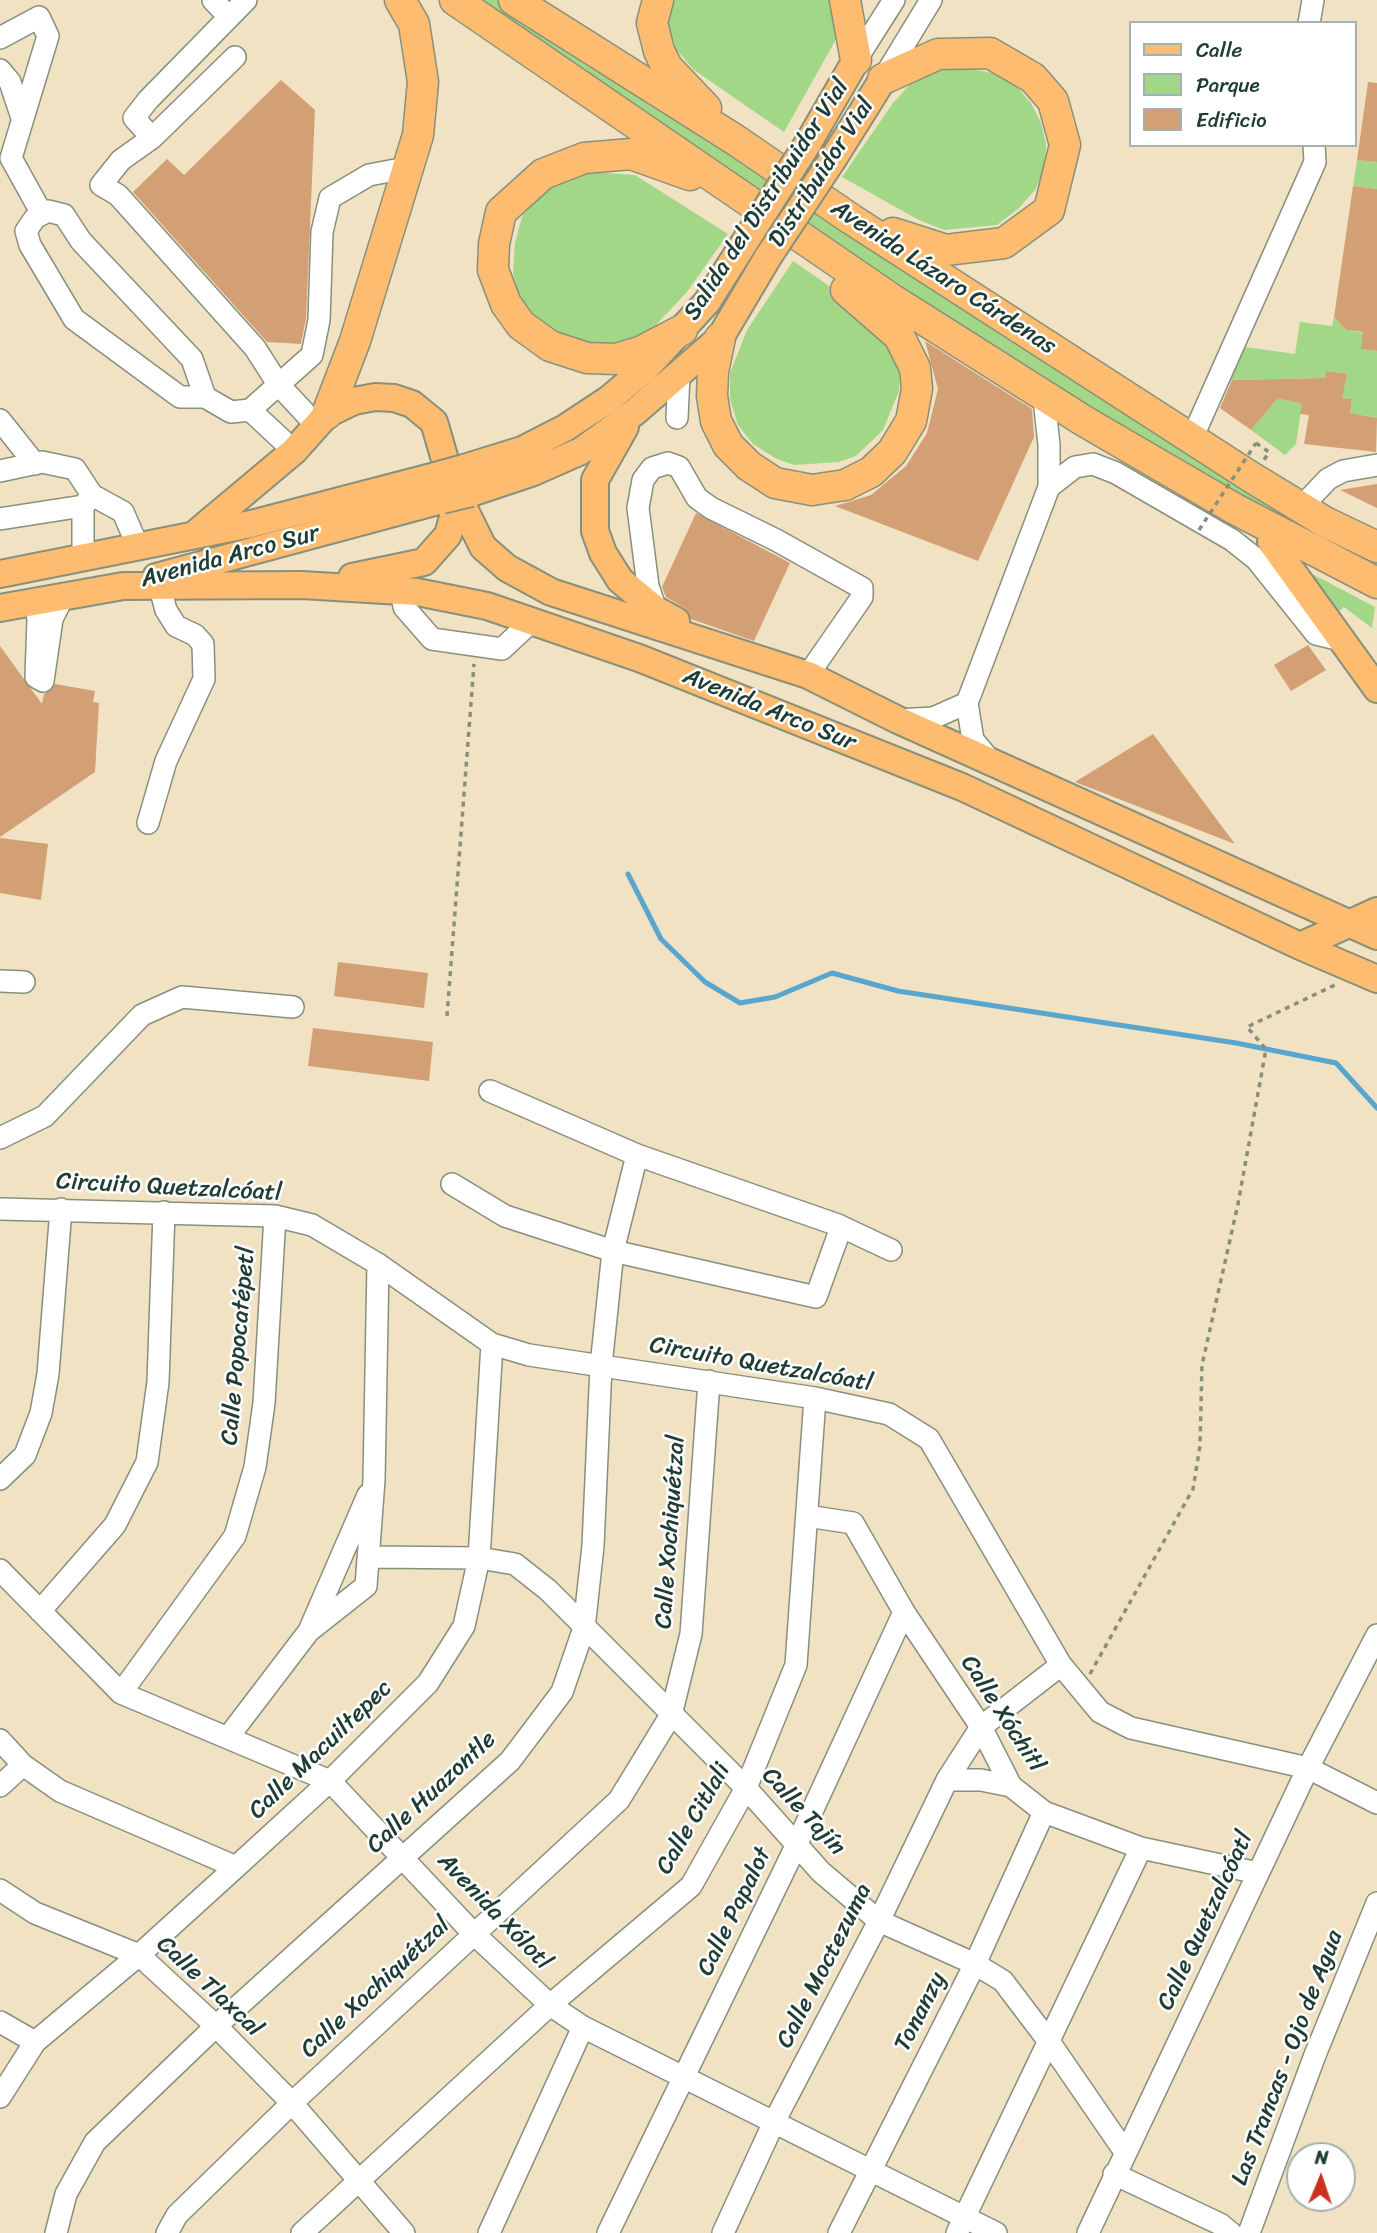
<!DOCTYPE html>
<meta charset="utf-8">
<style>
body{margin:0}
#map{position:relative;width:1377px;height:2233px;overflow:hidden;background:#f1e2c4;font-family:Sriracha,sans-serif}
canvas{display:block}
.legend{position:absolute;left:1129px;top:21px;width:228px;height:126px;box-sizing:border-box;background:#fff;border:2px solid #a5b1ae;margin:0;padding:9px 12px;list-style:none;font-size:21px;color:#1f3d34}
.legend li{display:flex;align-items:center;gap:14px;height:35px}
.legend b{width:35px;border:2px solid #a5b1ae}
.north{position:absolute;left:1286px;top:2142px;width:70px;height:70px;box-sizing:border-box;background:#fff;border:2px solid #a5b1ae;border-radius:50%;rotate:2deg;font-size:19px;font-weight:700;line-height:28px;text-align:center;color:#1f3d34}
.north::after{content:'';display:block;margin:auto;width:24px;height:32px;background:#c8321e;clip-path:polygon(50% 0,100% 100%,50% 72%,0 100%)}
</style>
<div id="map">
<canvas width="1377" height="2233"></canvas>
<ul class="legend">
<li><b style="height:9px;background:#febc70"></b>Calle</li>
<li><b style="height:19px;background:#a2d787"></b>Parque</li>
<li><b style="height:19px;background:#d39f75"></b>Edificio</li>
</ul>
<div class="north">N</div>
</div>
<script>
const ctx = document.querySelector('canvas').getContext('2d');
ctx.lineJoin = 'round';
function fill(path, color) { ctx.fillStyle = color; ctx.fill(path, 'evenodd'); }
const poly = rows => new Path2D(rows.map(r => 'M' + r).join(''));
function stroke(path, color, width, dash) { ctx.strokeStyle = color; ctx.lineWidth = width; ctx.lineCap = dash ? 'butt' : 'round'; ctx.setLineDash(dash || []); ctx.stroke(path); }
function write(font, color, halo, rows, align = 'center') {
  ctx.font = font + ' Sriracha,sans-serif'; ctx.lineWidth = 5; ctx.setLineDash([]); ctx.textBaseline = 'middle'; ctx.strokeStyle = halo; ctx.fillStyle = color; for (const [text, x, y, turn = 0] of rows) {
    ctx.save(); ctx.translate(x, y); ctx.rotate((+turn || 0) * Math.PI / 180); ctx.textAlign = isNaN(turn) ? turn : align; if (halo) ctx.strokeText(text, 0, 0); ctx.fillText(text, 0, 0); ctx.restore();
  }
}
fill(poly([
 [471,0,519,0,778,178,763,203],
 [668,0,836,0,839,19,835,41,784,132,694,70,676,49,668,24],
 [966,68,993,73,1016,86,1031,103,1041,123,1046,144,1045,167,1035,190,1019,208,997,225,944,230,917,219,842,177,893,103,913,81,939,71],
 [1357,160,1377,162,1377,189,1353,186],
 [579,171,635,175,728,234,687,292,652,329,621,345,593,347,564,338,541,324,521,300,513,273,515,243,522,217,535,196,557,179],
 [815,200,1377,546,1377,579,1291,547,796,227],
 [793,261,877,319,900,369,899,391,883,430,856,456,839,462,794,465,775,458,753,444,738,425,730,399,730,373,747,330],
 [1334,317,1347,330,1377,335,1362,349,1377,351,1377,418,1350,413,1352,400,1342,398,1346,374,1327,371,1325,378,1227,380,1246,347,1295,354,1300,322,1332,326],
 [1278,398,1302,404,1296,444,1285,455,1251,430],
 [1295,565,1375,607,1372,628,1344,607,1327,621]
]), '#a2d787');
stroke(poly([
 [628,874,661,939,705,982,740,1003,775,997,832,973,898,991,1236,1043,1336,1063,1377,1108]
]), '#57a6d0', 5);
fill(poly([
 [281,80,315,110,306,318,301,344,267,342,133,192,167,159,184,175],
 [1368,82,1377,83,1377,162,1357,160],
 [1353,186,1377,189,1377,351,1361,349,1363,332,1347,330,1334,317],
 [925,341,1032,409,1034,437,978,561,835,506,871,495,906,466,927,433,938,389],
 [1326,371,1347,374,1342,398,1352,399,1350,413,1377,418,1376,452,1304,444,1309,415,1300,414,1302,404,1278,398,1251,430,1220,408,1232,380,1325,378],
 [1377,484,1377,508,1340,490],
 [696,513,790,563,754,641,691,619,684,608,666,597,662,587],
 [1308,645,1326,670,1291,691,1274,665],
 [0,646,42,704,44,694,55,684,95,691,93,702,99,703,95,772,0,837],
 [1153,734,1235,844,1075,782],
 [0,838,48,844,41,900,0,893],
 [338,962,428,973,424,1008,334,996],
 [313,1028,433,1042,429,1081,308,1066]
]), '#d39f75');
const minor = poly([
 [213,0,229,17],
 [1309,23,1313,0],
 [0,38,39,17,48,36,11,158,42,214],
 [235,57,152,138,134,118,148,100,246,0],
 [856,60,894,0],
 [0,70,10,82,22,118],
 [883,79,931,0],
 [152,138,121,160,101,185,118,195,255,348,278,384,317,426],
 [205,397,192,359,81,241,64,215,48,211,35,218,26,231,30,245,74,319,180,397,205,397,231,412,250,410,312,355,319,320,322,232,330,198,369,175,406,168],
 [250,410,294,451],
 [677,418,679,374],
 [0,420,35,464],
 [1197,427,1315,162,1314,145],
 [0,471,42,462,75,469,92,495,123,512,138,547],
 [1049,487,1075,467,1093,464,1116,473,1232,540,1256,559,1316,634,1341,640],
 [1309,499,1328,479,1343,471,1377,465],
 [0,519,83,506],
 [83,557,83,506,91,497],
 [401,590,404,607,432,639,502,649,532,621],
 [30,601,36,607,38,619,36,677,43,681,52,619,64,595],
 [656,610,648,586,638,508,643,480,652,468,668,463,679,467,697,498,711,508,776,540,862,588,862,597,808,675],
 [898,720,933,718,967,703],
 [989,759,973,740,967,703,1049,487,1049,445,1045,408],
 [148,823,166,761,204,679,203,644,195,635,176,626,166,610,157,577],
 [0,981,24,982],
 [490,1091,637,1155,838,1225,891,1250],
 [0,1138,45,1116,142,1015,182,997,293,1007],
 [452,1184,505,1216,613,1251,816,1297,839,1233,838,1225],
 [0,1209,275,1216,312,1225,378,1264,492,1344,529,1355,815,1398,889,1414,929,1439,1061,1665,1100,1712,1131,1728,1308,1768,1377,1803],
 [0,1479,25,1455,41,1413,48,1374,61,1209],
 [807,1516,853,1523,904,1612,981,1727,1011,1786,1044,1812,1141,1848,1258,1873],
 [370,1557,479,1558,515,1564,548,1590,746,1788,821,1872,879,1921,975,1964,1003,1981,1050,2043,1125,2152],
 [0,1570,121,1693,330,1781,473,1933,550,2005,583,2027,996,2233],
 [40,1611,115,1525,147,1462,158,1382,164,1212],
 [309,1631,366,1586,374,1480,378,1264],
 [121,1693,235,1536,255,1467,264,1403,275,1216],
 [229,1736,309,1631,368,1495],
 [0,1740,23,1765,60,1791,236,1867],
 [947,1780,981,1780,1011,1786],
 [0,1786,23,1765],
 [0,1890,35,1913,139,1955,216,2026,292,2103,404,2233],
 [0,2022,35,2042],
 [0,2097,35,2042,139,1955,236,1867,330,1781,428,1683,464,1626,479,1558,492,1344],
 [1114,2174,1220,2224,1231,2233],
 [56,2233,66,2194,95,2142,216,2026,510,1761,562,1692,584,1628,593,1546,601,1366,613,1251,637,1155],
 [167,2233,177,2215,292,2103,619,1800,671,1715,691,1634,709,1381],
 [302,2233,550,2005,691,1886,746,1788,796,1665,815,1398],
 [489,2233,583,2027],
 [608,2233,796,1846,904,1612],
 [723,2233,774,2122,879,1921,947,1780,981,1727,1061,1665],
 [839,2233,975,1964,1044,1812],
 [957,2233,1141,1848],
 [1088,2233,1308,1768,1377,1635],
 [1249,2233,1315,2055,1377,1903]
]);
const major = poly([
 [808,143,856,60],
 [833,159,883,79],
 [625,427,595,480,595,531,603,553,620,580,656,610,676,621],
 [464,468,522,450,565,428,609,399,646,368,707,302,746,240],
 [471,493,531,473,581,451,635,412,720,338,768,257],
 [195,534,294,451,327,414,354,401,375,397,394,398,412,404,434,422,452,484,483,547,507,568,551,592,808,675,898,720,1377,936],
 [1271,542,1377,689],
 [0,574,251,524,435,476],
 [156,577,442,500],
 [352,577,424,562,448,535,453,517,452,488],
 [0,608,123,586,302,585,417,592,487,606,639,658,962,787,1300,946,1377,979],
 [1300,946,1377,911]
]);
const highway = poly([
 [455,0,893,300,1084,421,1235,509,1377,583],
 [514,0,737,141,851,219,1251,477,1325,522,1377,547],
 [658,0,652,23,659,51,667,67,706,108],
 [845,0,856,60],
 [883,79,938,54,990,53,1033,78,1053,101,1065,145,1049,210,1004,243,946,250,893,233],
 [682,330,640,352,616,359,587,358,550,346,521,325,506,304,493,270,494,244,501,212,543,174,584,158,631,154,690,175],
 [720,338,713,372,712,396,716,421,728,445,749,466,775,483,812,490,845,485,871,472,892,452,911,421,917,389,915,368,899,336,846,290],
 [327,414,355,341,418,135,423,82,414,24,400,0]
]);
stroke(minor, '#88907c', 24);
stroke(major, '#88907c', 30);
stroke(highway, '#88907c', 33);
stroke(poly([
 [1256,443,1269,452,1264,460],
 [447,1016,474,664],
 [1090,1674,1193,1489,1200,1446,1202,1365,1238,1204,1266,1049,1247,1027,1337,984]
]), '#88907c', 3.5, [5, 5]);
stroke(minor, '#fff', 21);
stroke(major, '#febc70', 26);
stroke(highway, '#febc70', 30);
const majorBridge = poly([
 [746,240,808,143],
 [768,257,833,159],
 [435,476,464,468],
 [442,500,471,493]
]);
stroke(majorBridge, '#88907c', 30, []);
stroke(poly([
 [1199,530,1256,443]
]), '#88907c', 3.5, [5, 5]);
stroke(majorBridge, '#febc70', 26);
write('24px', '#1f3d34', '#fff', [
 ["Distribuidor Vial",822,173,-57],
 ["Salida del Distribuidor Vial",767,200,-57],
 ["Avenida Lázaro Cárdenas",943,278,33],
 ["Avenida Arco Sur",230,557,-15],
 ["Avenida Arco Sur",769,710,22],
 ["Circuito Quetzalcóatl",169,1188,3],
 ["Calle Popocatépetl",239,1346,-85],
 ["Circuito Quetzalcóatl",761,1365,10],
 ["Calle Xochiquétzal",671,1532,-86],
 ["Calle Xóchitl",1002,1714,57],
 ["Calle Macuiltepec",321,1750,-44],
 ["Calle Huazontle",432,1793,-43],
 ["Calle Tajín",803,1812,47],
 ["Calle Citlali",694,1819,-60],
 ["Avenida Xólotl",494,1912,46],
 ["Calle Papalot",735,1912,-64],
 ["Calle Quetzalcóatl",1206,1921,-65],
 ["Calle Moctezuma",825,1966,-63],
 ["Calle Tlaxcal",209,1987,43],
 ["Calle Xochiquétzal",376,1988,-43],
 ["Tonanzy",921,2012,-63],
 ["Las Trancas - Ojo de Agua",1288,2058,-69]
]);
</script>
